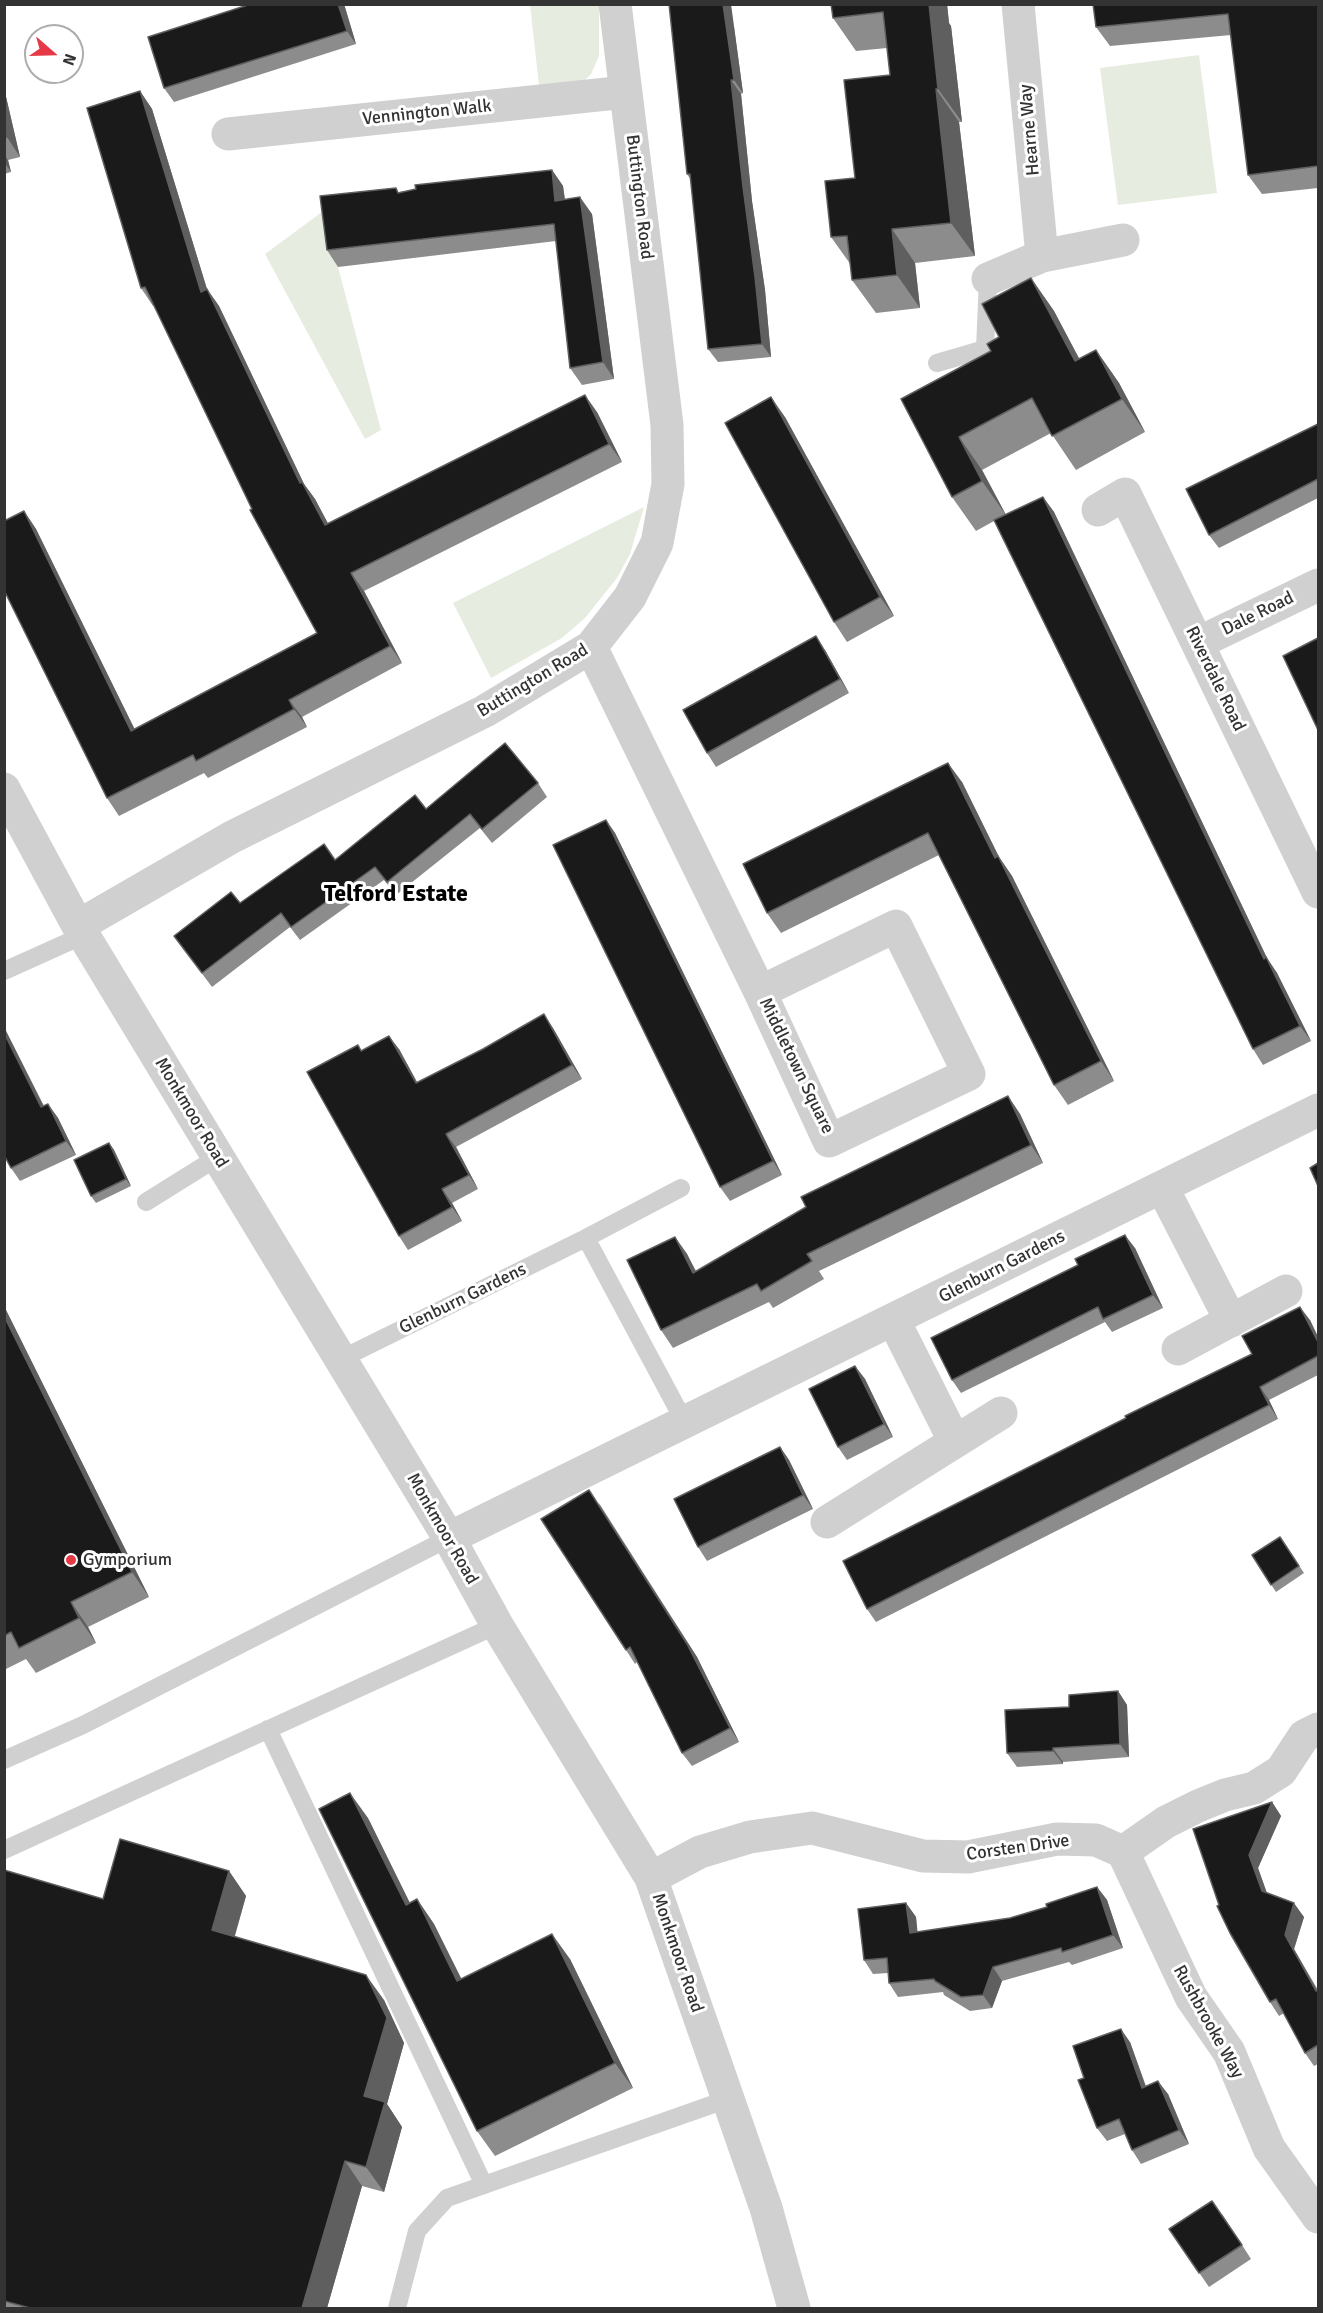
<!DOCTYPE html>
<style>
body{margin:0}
#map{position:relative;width:1323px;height:2313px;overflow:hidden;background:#fff;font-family:Signika,sans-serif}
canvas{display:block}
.frame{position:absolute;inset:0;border:6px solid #333;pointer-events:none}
.north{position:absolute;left:24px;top:24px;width:60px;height:60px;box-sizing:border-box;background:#fff;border:2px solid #adadad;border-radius:50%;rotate:110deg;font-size:16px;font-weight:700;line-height:24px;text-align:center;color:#333}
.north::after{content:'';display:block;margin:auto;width:21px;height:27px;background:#e63946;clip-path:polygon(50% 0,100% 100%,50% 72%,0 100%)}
</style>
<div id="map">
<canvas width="1323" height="2313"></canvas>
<div class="frame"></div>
<div class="north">N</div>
</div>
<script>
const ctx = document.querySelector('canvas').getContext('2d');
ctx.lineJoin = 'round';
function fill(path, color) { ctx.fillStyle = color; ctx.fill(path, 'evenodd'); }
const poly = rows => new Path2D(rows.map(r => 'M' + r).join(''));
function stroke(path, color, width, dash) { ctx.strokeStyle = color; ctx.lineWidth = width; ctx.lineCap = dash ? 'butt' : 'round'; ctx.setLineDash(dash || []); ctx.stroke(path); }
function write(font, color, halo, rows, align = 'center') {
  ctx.font = font + ' Signika,sans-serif'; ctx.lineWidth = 6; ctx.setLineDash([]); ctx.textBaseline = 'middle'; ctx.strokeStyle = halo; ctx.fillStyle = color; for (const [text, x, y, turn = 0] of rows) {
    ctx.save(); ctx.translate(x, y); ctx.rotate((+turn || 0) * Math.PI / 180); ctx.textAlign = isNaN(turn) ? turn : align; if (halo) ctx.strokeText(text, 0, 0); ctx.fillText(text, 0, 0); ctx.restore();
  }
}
fill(poly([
 [530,5,599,5,599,56,591,74,576,89,540,94],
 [1199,55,1217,193,1118,205,1100,68],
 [322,212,334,231,338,267,381,430,365,439,265,254],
 [644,507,630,554,617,578,585,618,562,638,491,678,453,603]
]), '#e6ecdf');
stroke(poly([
 [937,363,985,349,988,279],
 [4,971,84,935],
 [146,1202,218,1157],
 [586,1238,684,1421],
 [341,1359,586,1238,681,1188],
 [268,1729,484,2185],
 [4,1760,83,1725,449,1538],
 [4,1850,497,1625],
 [397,2308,417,2231,447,2198,728,2099]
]), '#d0d0d0', 18);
stroke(poly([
 [228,134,626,92],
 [1042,256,1123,240],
 [988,279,1042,256,1018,4],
 [1098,510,1125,494,1318,892],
 [1198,643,1318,585],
 [591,647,760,992,829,1141,969,1074,896,926,760,992],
 [4,789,78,926,449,1538,497,1625,651,1878,766,2208,794,2308],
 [78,926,232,837,485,711,591,647,630,597,657,543,668,484,667,425,615,4],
 [1162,1187,1231,1321],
 [894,1321,955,1442],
 [1178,1349,1286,1291],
 [827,1522,1001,1413],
 [449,1538,1318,1110],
 [1123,1852,1191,1997,1229,2052,1269,2148,1318,2217],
 [651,1878,700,1852,750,1837,812,1828,923,1856,968,1857,1057,1839,1096,1840,1123,1852,1166,1822,1198,1806,1225,1795,1254,1788,1281,1771,1304,1736,1318,1729]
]), '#d0d0d0', 33);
fill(poly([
 [251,4,344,4,356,44,174,102,164,88],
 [831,4,947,4,949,23,951,26,962,122,959,122,975,256,915,263,920,308,876,313,852,280,851,265,831,237,855,178,890,75,887,48,856,51,833,18],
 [1318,4,1318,188,1262,194,1248,175,1231,35,1110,46,1096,27],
 [734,27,743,93,741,94,752,201,765,290,771,357,718,362,708,349,691,180,687,174],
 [4,88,20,157,8,160,11,172,4,174],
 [140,91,152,109,207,289,219,306,304,484,315,499,328,524,597,412,622,462,364,591,402,663,302,717,307,727,208,778,204,773,119,816,107,798,24,511,36,529,134,729,317,633,154,305,153,306,141,288],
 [552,170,563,186,565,199,592,214,614,379,582,385,570,368,556,241,338,267,327,250,399,192],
 [1031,278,1054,311,1079,359,1096,350,1119,383,1145,432,1076,470,1051,433,982,470,1006,515,1043,497,1054,512,1267,958,1277,973,1311,1041,1263,1065,1253,1049,994,521,976,531,952,497,901,399,991,351],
 [785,417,894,616,847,642,834,622],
 [1318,424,1318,498,1219,548,1209,535],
 [825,650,849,693,716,767,707,753],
 [962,782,999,857,1012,876,1114,1081,1068,1105,1054,1085,939,855,781,933,767,913],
 [538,783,547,797,492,843,480,828,396,895,384,880,300,940,290,927,212,987,174,936,240,903,335,860,426,809],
 [606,820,615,833,782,1175,730,1201,720,1187],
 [4,1027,44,1106,48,1104,58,1118,76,1155,20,1181,11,1168],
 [553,1028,582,1079,456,1147,478,1189,452,1203,462,1221,408,1250,399,1236,358,1045,362,1051,399,1049,417,1082],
 [1008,1096,1020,1114,1043,1163,819,1271,824,1279,773,1308,769,1302,673,1348,661,1330,675,1237,687,1254,696,1271],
 [109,1143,114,1150,131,1186,96,1203,91,1196],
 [1135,1248,1163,1308,1112,1332,1105,1322,961,1393,952,1380],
 [4,1306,149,1597,88,1627,96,1643,36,1673,26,1659,4,1670],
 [1310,1320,1318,1337,1318,1375,1269,1400,1278,1419,876,1622,867,1609,1252,1354],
 [855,1366,865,1379,893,1437,847,1460,838,1447],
 [780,1447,789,1460,813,1509,707,1561,698,1547],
 [599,1503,697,1657,739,1742,692,1766,682,1753,637,1662,635,1664,626,1650],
 [1280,1537,1304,1573,1276,1592,1252,1555],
 [1118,1691,1127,1705,1129,1757,1063,1762,1063,1764,1017,1767,1007,1753,1069,1707],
 [1272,1802,1281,1816,1258,1868,1267,1893,1304,1917,1294,1949,1318,1990,1318,2064,1314,2066,1305,2053,1284,2013,1279,2016,1270,2002,1219,1905],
 [368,1818,410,1903,417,1899,434,1924,461,1979,570,1959,633,2088,495,2156,477,2131],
 [4,1870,103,1899,229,1871,246,1896,235,1936,384,2000,404,2043,387,2104,402,2127,384,2192,362,2186,327,2308,4,2308],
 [1097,1887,1107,1900,1123,1948,1072,1965,1069,1962,1002,1981,992,2008,970,2011,944,1995,943,1992,898,1997,889,1983,888,1973,873,1974,864,1960,906,1903,916,1917,917,1932,1010,1918,1047,1907],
 [1130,2042,1146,2086,1168,2094,1189,2144,1141,2164,1132,2150,1125,2134,1107,2141,1097,2128,1084,2078],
 [1222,2214,1251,2259,1209,2287,1169,2229]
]), '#8c8c8c');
fill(poly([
 [338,4,344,4,356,44,347,31],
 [723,4,731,4,743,93,734,80],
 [929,4,947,4,949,23,951,26,962,122,938,89],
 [731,80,741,94,752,201,765,290,771,357,762,344,743,187],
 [4,88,20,157,7,137,4,127],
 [936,89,959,122,975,256,951,223],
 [140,91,152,109,213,309,201,292],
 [4,155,8,160,11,172,4,162],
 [552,170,563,186,567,217,555,201],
 [580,197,592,214,614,379,603,362],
 [892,229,915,263,920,308,897,275],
 [1031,278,1054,311,1098,394,1075,361],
 [207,289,219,306,304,484,315,499,338,542,325,525,300,483],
 [1096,350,1119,383,1145,432,1122,399],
 [585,395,597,412,622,462,609,444],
 [771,397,785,417,894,616,880,597],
 [959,437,982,470,1006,515,982,481],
 [1043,497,1054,512,1267,958,1277,973,1311,1041,1300,1026,1264,959],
 [24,511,36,529,144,748,131,731],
 [351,573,364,591,402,663,390,646],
 [816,636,825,650,849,693,840,679],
 [289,700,302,717,307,727,294,709],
 [948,763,962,782,999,857,1012,876,1114,1081,1101,1061,995,858],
 [606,820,615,833,782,1175,773,1161],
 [544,1014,553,1028,582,1079,572,1065],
 [4,1027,51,1121,41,1107,4,1033],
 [389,1036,399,1049,425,1097,416,1083],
 [1008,1096,1020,1114,1043,1163,1031,1145],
 [48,1104,58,1118,76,1155,66,1141],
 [446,1134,456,1147,478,1189,469,1175],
 [109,1143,114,1150,131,1186,126,1179],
 [442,1189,452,1203,462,1221,452,1207],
 [1125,1235,1135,1248,1163,1308,1153,1295],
 [675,1237,687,1254,705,1290,693,1273],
 [4,1306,149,1597,132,1572,4,1316],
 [1300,1307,1310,1320,1318,1337,1318,1342],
 [855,1366,865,1379,893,1437,884,1424],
 [1260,1387,1269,1400,1278,1419,1269,1405],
 [780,1447,789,1460,813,1509,803,1495],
 [589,1490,697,1657,739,1742,730,1728],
 [71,1602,88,1627,96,1643,79,1618],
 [1118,1691,1127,1705,1129,1757,1120,1744],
 [1053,1748,1063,1762,1063,1764,1053,1751],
 [350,1793,368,1818,423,1930,406,1905],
 [1272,1802,1281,1816,1258,1868,1271,1905,1262,1891,1249,1855],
 [229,1871,246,1896,229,1955,212,1930],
 [1097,1887,1107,1900,1123,1948,1113,1935],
 [417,1899,434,1924,475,2006,457,1981],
 [906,1903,916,1917,919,1946,910,1933],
 [1294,1903,1304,1917,1294,1949,1318,1992,1318,1994,1285,1935],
 [552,1934,570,1959,633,2088,615,2063],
 [993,1967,1002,1981,992,2008,983,1995],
 [366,1975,384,2000,404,2043,387,2104,402,2127,384,2192,366,2167,364,2096],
 [1121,2029,1130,2042,1151,2102,1142,2088],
 [1158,2081,1168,2094,1189,2144,1179,2130],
 [345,2161,362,2186,327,2308,302,2308]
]), '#5f5f5f');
const building = poly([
 [251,4,338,4,347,31,164,88,148,37,251,4],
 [669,4,723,4,734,80,731,80,743,187,755,277,762,344,708,349,690,174,687,174,669,4],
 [831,4,929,4,938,89,936,89,951,223,892,229,897,275,852,280,847,236,831,237,825,181,855,178,844,80,890,75,883,12,833,18,831,4],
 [1093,4,1318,4,1318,166,1248,175,1228,14,1096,27,1093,4],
 [140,91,201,292,207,289,300,483,302,482,325,525,585,395,609,444,351,573,390,646,289,700,294,709,196,761,193,755,107,798,4,590,4,521,24,511,131,731,317,633,250,510,252,509,145,287,141,288,87,108,140,91],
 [4,127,7,137,4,138,4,127],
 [552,170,555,201,580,197,603,362,570,368,554,224,327,250,320,196,396,188,398,193,416,189,415,185,552,170],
 [1031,278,1075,361,1096,350,1122,399,1052,436,1032,398,959,437,982,481,952,497,901,399,991,351,987,344,999,337,982,304,1031,278],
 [771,397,880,597,834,622,725,423,771,397],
 [1318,424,1318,479,1209,535,1186,489,1318,424],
 [1043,497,1264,959,1266,957,1300,1026,1253,1049,994,520,1043,497],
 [816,636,840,679,707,753,683,710,816,636],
 [1318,638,1318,730,1283,656,1318,638],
 [505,743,538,783,482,829,470,814,387,882,375,867,291,927,281,913,202,973,174,936,231,892,240,903,324,844,335,860,415,795,426,809,505,743],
 [948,763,995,858,998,856,1101,1061,1054,1085,928,833,767,913,743,864,948,763],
 [606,820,773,1161,720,1187,553,845,606,820],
 [544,1014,572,1065,446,1134,469,1175,442,1189,452,1207,399,1236,307,1072,358,1045,361,1051,389,1036,416,1083,483,1049,544,1014],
 [4,1033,41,1107,48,1104,66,1141,11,1168,4,1155,4,1033],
 [1008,1096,1031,1145,807,1254,812,1261,761,1291,757,1284,661,1330,627,1260,675,1237,693,1273,806,1207,801,1197,1008,1096],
 [109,1143,126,1179,91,1196,74,1160,109,1143],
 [1318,1163,1318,1186,1310,1168,1318,1163],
 [1125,1235,1153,1295,1103,1319,1098,1307,952,1380,931,1338,1078,1265,1075,1259,1125,1235],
 [1300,1307,1318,1342,1318,1356,1260,1387,1269,1405,867,1609,843,1561,1126,1418,1125,1416,1252,1354,1242,1336,1300,1307],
 [4,1316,132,1572,71,1602,79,1618,19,1648,11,1632,4,1636,4,1316],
 [855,1366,884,1424,838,1447,809,1389,855,1366],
 [780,1447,803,1495,698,1547,674,1499,780,1447],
 [589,1490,687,1644,730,1728,682,1753,630,1647,626,1650,541,1519,589,1490],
 [1280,1537,1299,1566,1271,1585,1252,1555,1280,1537],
 [1118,1691,1120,1744,1053,1748,1053,1751,1007,1753,1005,1710,1069,1707,1069,1695,1118,1691],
 [350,1793,406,1905,417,1899,457,1981,552,1934,615,2063,477,2131,319,1809,350,1793],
 [1272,1802,1249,1855,1262,1891,1294,1903,1285,1935,1316,1991,1318,1990,1318,2045,1305,2053,1276,1999,1270,2002,1230,1933,1217,1906,1219,1905,1193,1829,1272,1802],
 [120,1839,229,1871,212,1930,366,1975,387,2018,364,2096,385,2102,366,2167,345,2161,302,2308,30,2308,4,2301,4,1870,103,1899,120,1839],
 [1097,1887,1113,1935,1062,1952,1061,1948,993,1967,983,1995,961,1997,935,1981,934,1979,889,1983,887,1958,864,1960,858,1909,906,1903,910,1933,1010,1918,1047,1907,1046,1904,1097,1887],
 [1121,2029,1142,2088,1158,2081,1179,2130,1132,2150,1119,2119,1097,2128,1078,2080,1084,2078,1073,2046,1121,2029],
 [1212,2201,1242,2245,1199,2273,1169,2229,1212,2201]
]);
fill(building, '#1a1a1a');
stroke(building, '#5f5f5f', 1.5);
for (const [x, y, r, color] of [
 [71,1560,6,"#e63946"]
]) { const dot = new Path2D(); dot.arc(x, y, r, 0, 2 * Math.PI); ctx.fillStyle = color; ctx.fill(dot); stroke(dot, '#fff', 2); }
write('18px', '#333', '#fff', [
 ["Vennington Walk",427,113,-6],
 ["Hearne Way",1030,130,-95],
 ["Buttington Road",639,197,83],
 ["Dale Road",1258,614,-26],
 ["Riverdale Road",1215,679,64],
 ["Buttington Road",533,681,-31],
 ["Middletown Square",796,1066,64],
 ["Monkmoor Road",191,1113,59],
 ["Glenburn Gardens",1002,1267,-27],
 ["Glenburn Gardens",463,1299,-26],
 ["Monkmoor Road",442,1529,60],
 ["Corsten Drive",1018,1848,-8],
 ["Monkmoor Road",677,1953,71],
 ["Rushbrooke Way",1208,2022,61]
]);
write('18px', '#333', '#fff', [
 ["Gymporium",83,1560]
], 'left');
write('bold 24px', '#000', '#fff', [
 ["Telford Estate",396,895]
]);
</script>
